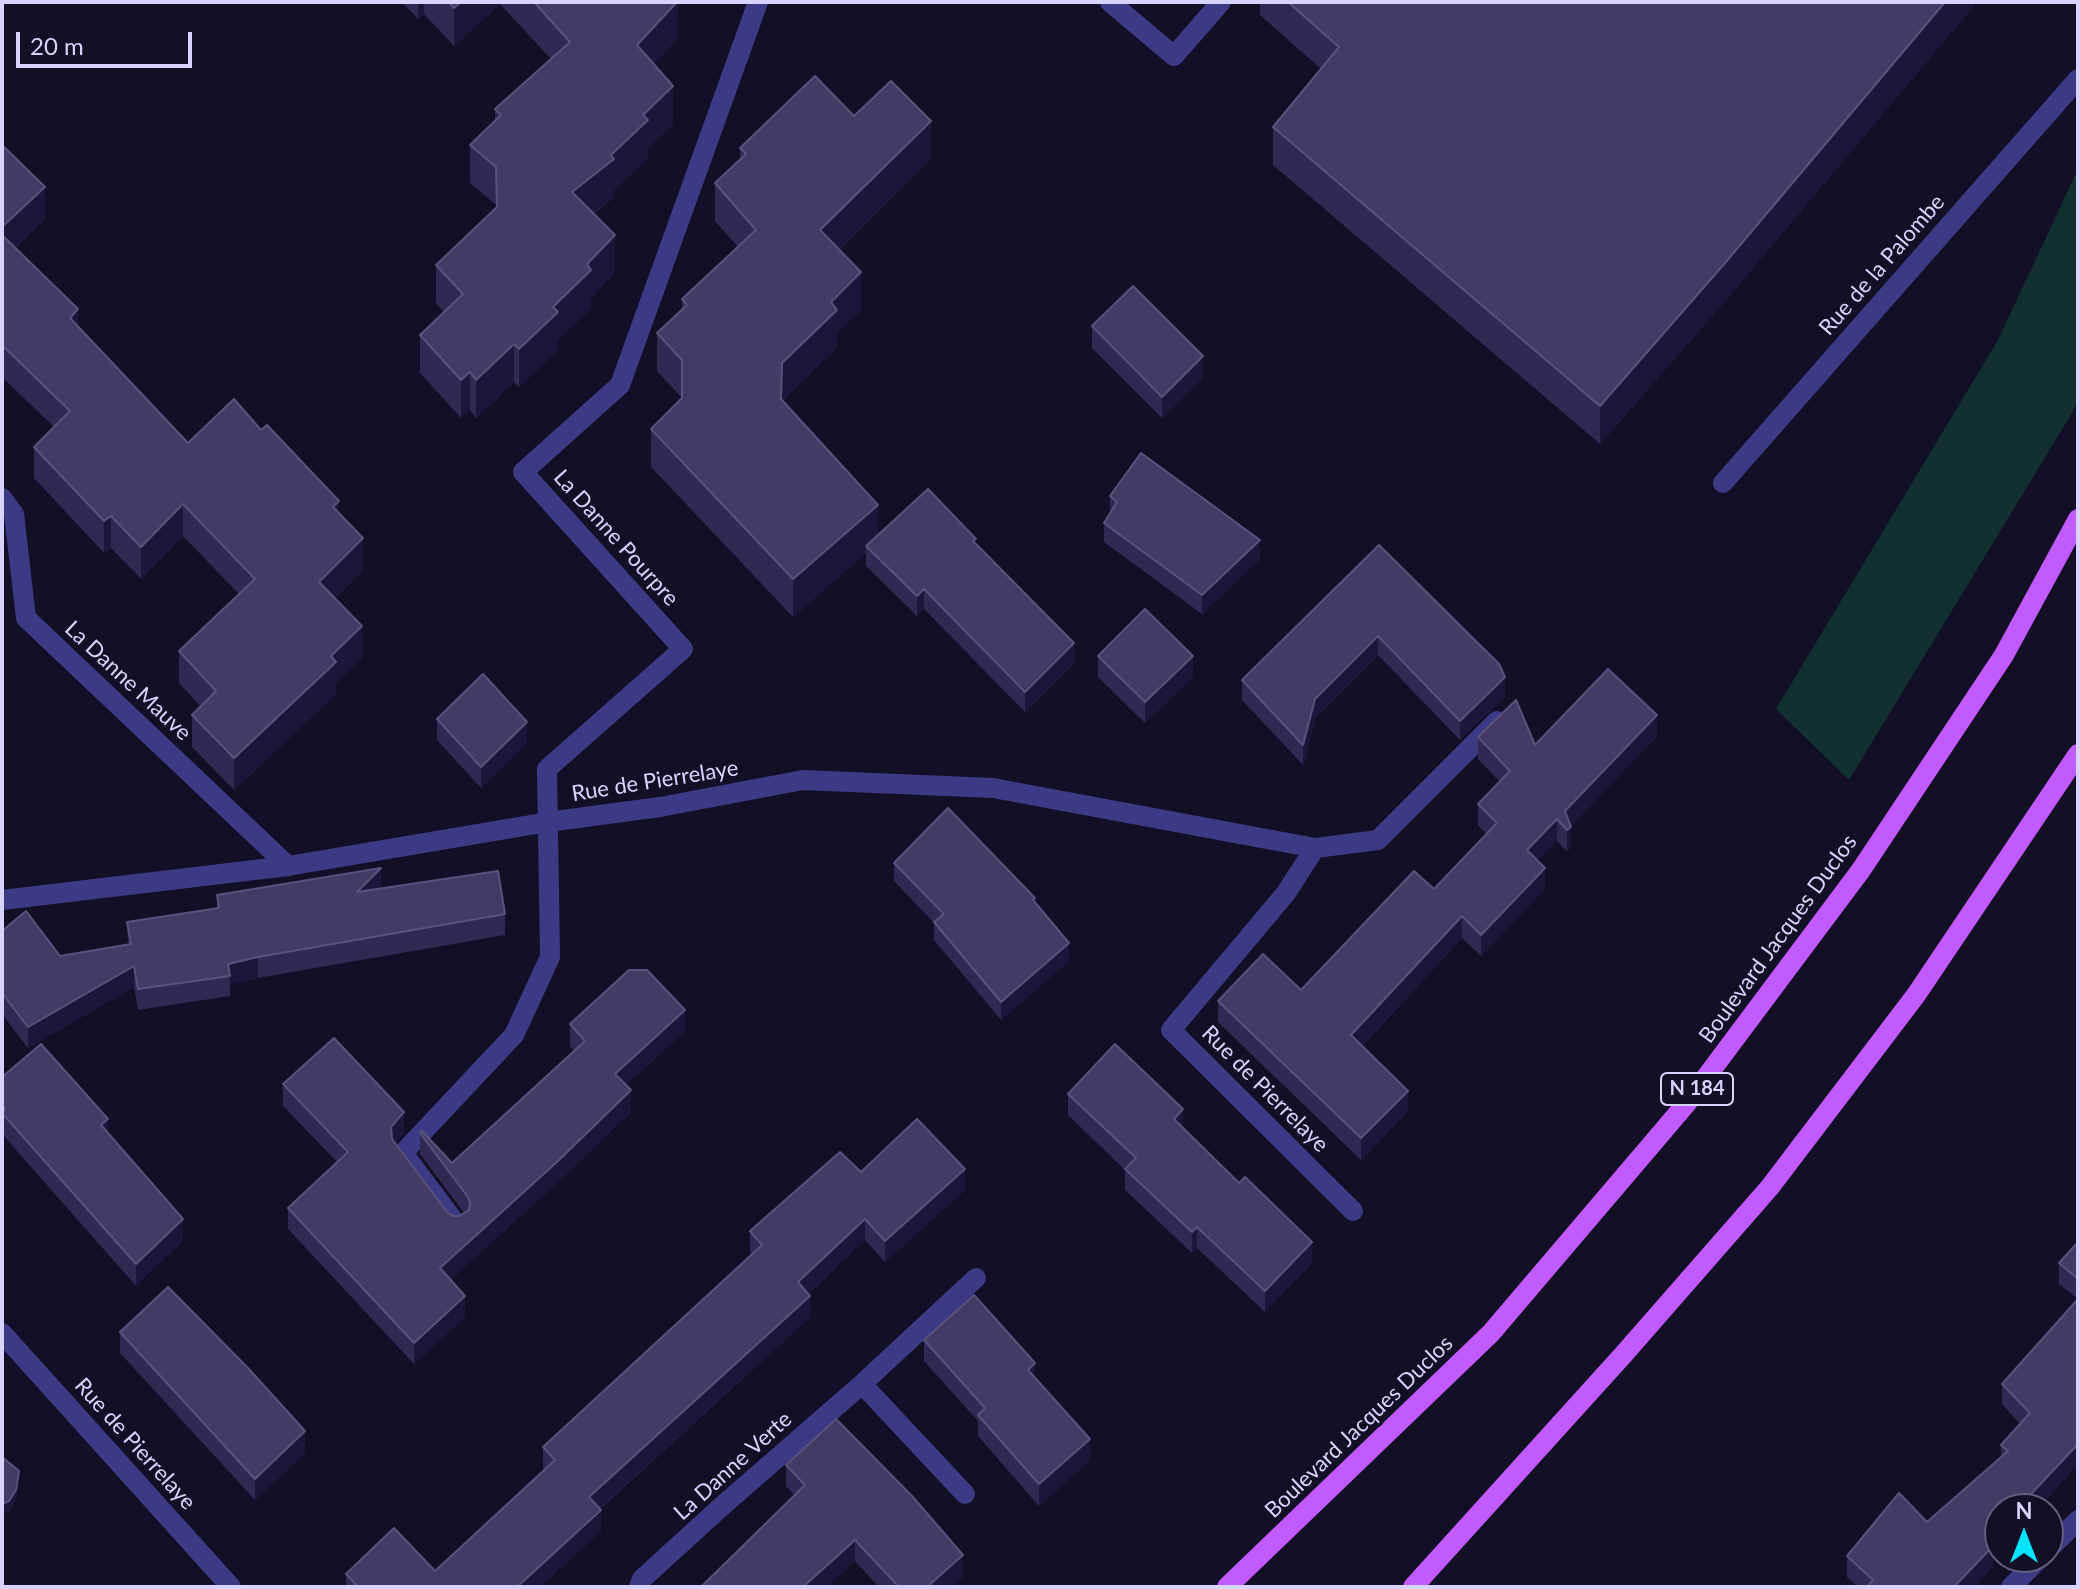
<!DOCTYPE html>
<style>
body{margin:0}
#map{position:relative;width:2080px;height:1589px;overflow:hidden;background:#130f26;font-family:Lato,sans-serif}
canvas{display:block}
.frame{position:absolute;inset:0;border:4px solid #d9d4ff;pointer-events:none}
.north{position:absolute;left:1984px;top:1493px;width:80px;height:80px;box-sizing:border-box;background:#130f26;border:2px solid #625e7d;border-radius:50%;rotate:0deg;font-size:22px;font-weight:700;line-height:32px;text-align:center;color:#d9d4ff}
.north::after{content:'';display:block;margin:auto;width:28px;height:36px;background:#00e5ff;clip-path:polygon(50% 0,100% 100%,50% 72%,0 100%)}
.scale{position:absolute;left:16px;top:32px;width:176px;height:36px;box-sizing:border-box;border:4px solid #d9d4ff;border-top:0;padding-left:10px;font-size:24px;line-height:28px;white-space:nowrap;color:#d9d4ff;-webkit-text-stroke:6px #130f26;paint-order:stroke}
</style>
<div id="map">
<canvas width="2080" height="1589"></canvas>
<div class="frame"></div>
<div class="north">N</div>
<div class="scale">20 m</div>
</div>
<script>
const ctx = document.querySelector('canvas').getContext('2d');
ctx.lineJoin = 'round';
function fill(path, color) { ctx.fillStyle = color; ctx.fill(path, 'evenodd'); }
const poly = rows => new Path2D(rows.map(r => 'M' + r).join(''));
function stroke(path, color, width, dash) { ctx.strokeStyle = color; ctx.lineWidth = width; ctx.lineCap = dash ? 'butt' : 'round'; ctx.setLineDash(dash || []); ctx.stroke(path); }
function write(font, color, halo, rows, align = 'center') {
  ctx.font = font + ' Lato,sans-serif'; ctx.lineWidth = 7; ctx.setLineDash([]); ctx.textBaseline = 'middle'; ctx.strokeStyle = halo; ctx.fillStyle = color; for (const [text, x, y, turn = 0] of rows) {
    ctx.save(); ctx.translate(x, y); ctx.rotate((+turn || 0) * Math.PI / 180); ctx.textAlign = isNaN(turn) ? turn : align; if (halo) ctx.strokeText(text, 0, 0); ctx.fillText(text, 0, 0); ctx.restore();
  }
}
fill(poly([
 [2078,169,2078,399,2072,413,1849,780,1776,709,1998,340]
]), '#12302f');
stroke(poly([
 [1110,2,1174,56,1221,2],
 [1723,483,2078,79],
 [2048,1550,2078,1520],
 [2011,1587,2041,1557]
]), '#3d3a85', 20);
stroke(poly([
 [2,498,14,514,26,618,288,866],
 [2,900,288,866,548,822,660,807,803,780,993,788,1315,848],
 [1353,1211,1171,1030,1286,893,1315,848,1378,840,1497,721],
 [457,1225,403,1153,514,1035,550,957,547,769,683,649,523,472,620,385,758,2],
 [2,1333,231,1587],
 [862,1384,965,1494],
 [639,1587,642,1579,721,1507,862,1384,976,1278]
]), '#3d3a85', 20);
stroke(poly([
 [1227,1587,1491,1333,1686,1104,1861,870,2004,655,2078,519],
 [1413,1587,1623,1355,1770,1187,1916,995,2078,754]
]), '#c25bff', 20);
fill(poly([
 [402,2,678,2,678,38,654,64,673,124,648,148,648,158,614,190,614,197,594,214,615,273,591,298,591,308,558,340,558,350,519,387,514,382,476,418,470,410,461,418,420,373,420,335,444,312,436,303,436,265,496,208,496,205,470,183,470,145,495,121,495,109,551,59,500,4,454,46,424,14,418,19],
 [1260,2,1977,2,1725,301,1600,444,1273,165,1273,127,1321,69,1260,15],
 [854,116,931,159,839,250,861,310,837,333,837,348,782,401,878,535,976,544,1074,663,1025,712,924,609,917,616,866,566,866,553,793,617,651,467,651,429,682,398,657,371,657,333,682,310,682,299,738,247,715,221,715,183,740,160,740,148],
 [2,145,45,219,15,248,78,327,188,443,261,430,339,513,363,570,335,598,362,658,336,683,336,694,234,790,192,747,192,715,201,707,179,683,179,651,239,594,183,536,141,579,111,548,104,553,34,478,34,447,54,427,2,377],
 [1092,326,1203,377,1162,418,1092,348],
 [1110,496,1260,559,1202,614,1104,542,1104,523,1110,513],
 [1379,545,1505,697,1460,740,1378,655,1315,718,1303,765,1242,700,1242,680],
 [1098,656,1193,677,1145,723,1098,677],
 [437,719,527,743,481,788,437,740],
 [1657,736,1571,826,1571,848,1567,851,1557,841,1537,861,1545,889,1481,956,1462,938,1362,1046,1408,1112,1361,1160,1218,1022,1218,1001,1301,990,1434,889,1486,834,1478,825,1478,804,1500,782,1478,759,1478,737,1535,745],
 [894,863,1035,903,1069,961,1001,1020,934,940,934,923,894,881],
 [381,888,505,914,505,935,258,978,230,984,230,996,138,1010,134,987,28,1048,2,1014,2,931,60,956,128,945,127,922,217,908,217,895],
 [570,1024,685,1031,626,1085,631,1112,558,1182,450,1280,465,1317,414,1364,288,1229,288,1208,337,1162,283,1106,283,1084,404,1133,395,1143,447,1212,453,1216,459,1216,464,1213,420,1154,420,1133,452,1163,574,1051,570,1046],
 [2,1077,108,1132,183,1240,136,1286,2,1134],
 [1068,1094,1183,1128,1312,1263,1265,1312,1197,1248,1192,1253,1125,1190,1125,1170,1068,1115],
 [861,1172,965,1190,885,1262,865,1240,808,1294,810,1317,600,1509,601,1531,540,1587,346,1587,346,1574,435,1571,544,1470,543,1468,543,1447,752,1254,750,1252,750,1231],
 [2078,1242,2078,1465,2037,1509,2000,1509,2000,1548,1993,1555,1993,1567,1974,1587,1858,1587,1847,1577,1847,1556,1927,1522,2001,1458,2001,1445,2020,1424,2002,1404,2002,1384,2078,1299,2059,1284,2059,1263],
 [120,1332,305,1453,255,1500,120,1353],
 [924,1340,1035,1379,1090,1460,1039,1506,978,1436,978,1421,924,1361],
 [786,1465,963,1576,951,1587,879,1587,855,1561,826,1587,701,1587,794,1495,786,1486]
]), '#312854');
fill(poly([
 [418,2,424,2,424,14,418,19],
 [461,2,500,2,500,4,454,46,454,8],
 [677,2,678,2,678,38,637,83,637,45],
 [1945,2,1977,2,1725,301,1600,444,1600,406],
 [673,86,673,124,648,148,648,158,614,190,614,197,572,230,572,192,611,155,643,115],
 [931,121,931,159,820,268,820,230],
 [45,187,45,219,2,259,2,227],
 [615,235,615,273,591,298,591,308,558,340,558,350,519,387,519,349,587,264],
 [861,272,861,310,837,333,837,348,782,401,781,399,782,363,831,302],
 [78,309,78,341,70,318],
 [514,344,514,382,476,418,476,380],
 [1203,356,1203,377,1162,418,1162,397],
 [470,372,470,410,461,418,461,380],
 [339,501,339,533,333,507],
 [183,504,183,536,141,579,141,547],
 [878,505,878,543,866,546,866,553,793,617,793,579],
 [111,516,111,548,104,553,104,521],
 [363,538,363,570,319,613,319,582],
 [1260,540,1260,559,1202,614,1202,595],
 [924,589,924,609,917,616,917,596],
 [362,626,362,658,336,683,336,694,234,790,234,758,331,656],
 [1378,636,1378,655,1315,718,1303,765,1303,745,1315,699],
 [1074,643,1074,663,1025,712,1025,692],
 [1193,656,1193,677,1145,723,1145,702],
 [1505,677,1505,697,1460,740,1460,721],
 [1657,715,1657,736,1568,829,1571,827,1571,848,1567,851,1567,830,1565,811],
 [527,722,527,743,481,788,481,767],
 [1557,819,1557,841,1527,872,1527,850],
 [381,868,381,888,357,892],
 [1545,868,1545,889,1481,956,1481,935],
 [1462,916,1462,938,1351,1057,1351,1035],
 [1069,943,1069,961,1001,1020,1001,1002],
 [258,957,258,978,230,984,228,964],
 [134,966,134,987,28,1048,28,1027],
 [685,1010,685,1031,615,1095,615,1074],
 [631,1090,631,1112,558,1182,440,1289,440,1268],
 [1408,1091,1408,1112,1361,1160,1361,1138],
 [1183,1109,1183,1130,1174,1119],
 [404,1112,404,1133,391,1149,391,1127],
 [108,1119,108,1140,101,1125],
 [965,1169,965,1190,885,1262,885,1241],
 [183,1219,183,1240,136,1286,136,1264],
 [865,1219,865,1240,798,1303,798,1282],
 [1197,1227,1197,1248,1192,1253,1192,1232],
 [1312,1242,1312,1263,1265,1312,1265,1291],
 [465,1296,465,1317,414,1364,414,1343],
 [810,1296,810,1317,589,1518,589,1497],
 [1035,1363,1035,1384,1028,1370],
 [305,1431,305,1453,255,1500,255,1479],
 [1090,1439,1090,1460,1039,1506,1039,1484],
 [2078,1444,2078,1465,2037,1509,2017,1509],
 [19,1471,19,1482,16,1501,9,1512,2,1515,2,1504],
 [601,1510,601,1531,540,1587,517,1587],
 [2000,1527,2000,1548,1993,1555,1993,1567,1974,1587,1954,1587,1988,1540],
 [855,1540,855,1561,826,1587,803,1587],
 [963,1555,963,1576,951,1587,927,1587]
]), '#1d163a');
const building = poly([
 [448,2,461,2,454,8,448,2],
 [534,2,677,2,637,45,673,86,643,115,648,120,611,155,614,159,572,192,615,235,587,264,591,270,553,307,558,312,519,349,514,344,476,380,470,372,461,380,420,335,463,294,436,265,497,207,496,167,470,145,501,115,495,109,570,42,534,2],
 [1288,2,1945,2,1725,263,1600,406,1273,127,1339,47,1288,2],
 [815,76,854,116,891,81,931,121,820,230,861,272,831,302,837,310,782,363,781,399,878,505,793,579,651,429,682,398,682,360,657,333,687,305,682,299,756,230,715,183,746,154,740,148,815,76],
 [2,145,45,187,2,227,2,145],
 [2,235,78,309,70,318,188,443,234,399,261,430,267,425,339,501,333,507,363,538,319,582,362,626,331,656,336,662,234,758,192,715,216,691,179,651,255,579,183,504,141,547,111,516,104,521,34,447,70,411,2,345,2,235],
 [1133,286,1203,356,1162,397,1092,326,1133,286],
 [1141,453,1260,540,1202,595,1104,523,1117,502,1110,496,1141,453],
 [928,489,976,539,973,541,1074,643,1025,692,924,589,917,596,866,546,928,489],
 [1379,545,1499,664,1505,677,1460,721,1378,636,1315,699,1303,745,1242,680,1379,545],
 [1145,609,1193,656,1145,702,1098,656,1145,609],
 [1608,669,1657,715,1565,811,1571,827,1567,830,1557,819,1527,850,1545,868,1481,935,1462,916,1351,1035,1408,1091,1361,1138,1218,1001,1263,954,1301,990,1414,871,1434,889,1497,823,1478,804,1510,771,1478,737,1516,700,1535,745,1608,669],
 [483,674,527,722,481,767,437,719,483,674],
 [948,808,1035,898,1033,900,1069,943,1001,1002,934,922,944,914,894,863,948,808],
 [381,868,357,892,498,871,505,914,258,957,228,964,230,976,138,989,134,966,28,1027,2,993,2,931,26,911,60,956,131,944,127,922,219,908,217,895,381,868],
 [629,970,647,970,685,1010,615,1074,631,1090,558,1161,440,1268,465,1296,414,1343,288,1208,348,1152,283,1084,334,1038,404,1112,391,1127,392,1139,447,1212,453,1216,459,1216,469,1210,470,1203,468,1197,420,1133,422,1131,452,1163,585,1041,570,1024,629,970],
 [41,1044,108,1119,101,1125,183,1219,136,1264,2,1113,5,1109,2,1105,2,1077,41,1044],
 [1115,1044,1183,1109,1174,1119,1239,1183,1245,1177,1312,1242,1265,1291,1197,1227,1192,1232,1125,1169,1136,1158,1068,1094,1115,1044],
 [917,1119,965,1169,885,1241,865,1219,798,1282,810,1296,589,1497,601,1510,517,1587,358,1587,346,1574,394,1528,435,1571,555,1460,543,1447,762,1245,750,1231,840,1152,861,1172,917,1119],
 [2078,1242,2078,1279,2059,1263,2078,1242],
 [168,1287,248,1368,305,1431,255,1479,120,1332,168,1287],
 [974,1295,1035,1363,1028,1370,1090,1439,1039,1484,978,1415,985,1408,924,1340,974,1295],
 [2078,1299,2078,1444,2017,1509,2000,1509,2000,1527,1988,1540,1993,1546,1954,1587,1867,1587,1873,1580,1847,1556,1899,1493,1927,1522,2008,1451,2001,1445,2030,1413,2002,1384,2078,1299],
 [836,1419,912,1496,963,1555,927,1587,899,1587,855,1540,803,1587,701,1587,805,1485,786,1465,836,1419],
 [2,1457,19,1471,16,1490,9,1501,2,1504,2,1457]
]);
fill(building, '#433a66');
stroke(building, '#5a527e', 2);
for (const [x, y, w] of [
 [1697,1089,72]
]) { const box = new Path2D(); box.roundRect(x - w / 2, y - 16, w, 32, 6); ctx.fillStyle = '#130f26'; ctx.fill(box); stroke(box, '#d9d4ff', 2); }
write('bold 20px', '#d9d4ff', null, [
 ["N 184",1697,1089]
]);
write('22px', '#d9d4ff', '#130f26', [
 ["Rue de la Palombe",1882,265,-49],
 ["La Danne Pourpre",616,538,48],
 ["La Danne Mauve",128,681,43],
 ["Rue de Pierrelaye",655,781,-9],
 ["Boulevard Jacques Duclos",1778,939,-54],
 ["Rue de Pierrelaye",1265,1089,45],
 ["Boulevard Jacques Duclos",1359,1427,-44],
 ["Rue de Pierrelaye",135,1444,48],
 ["La Danne Verte",733,1466,-42]
]);
</script>
